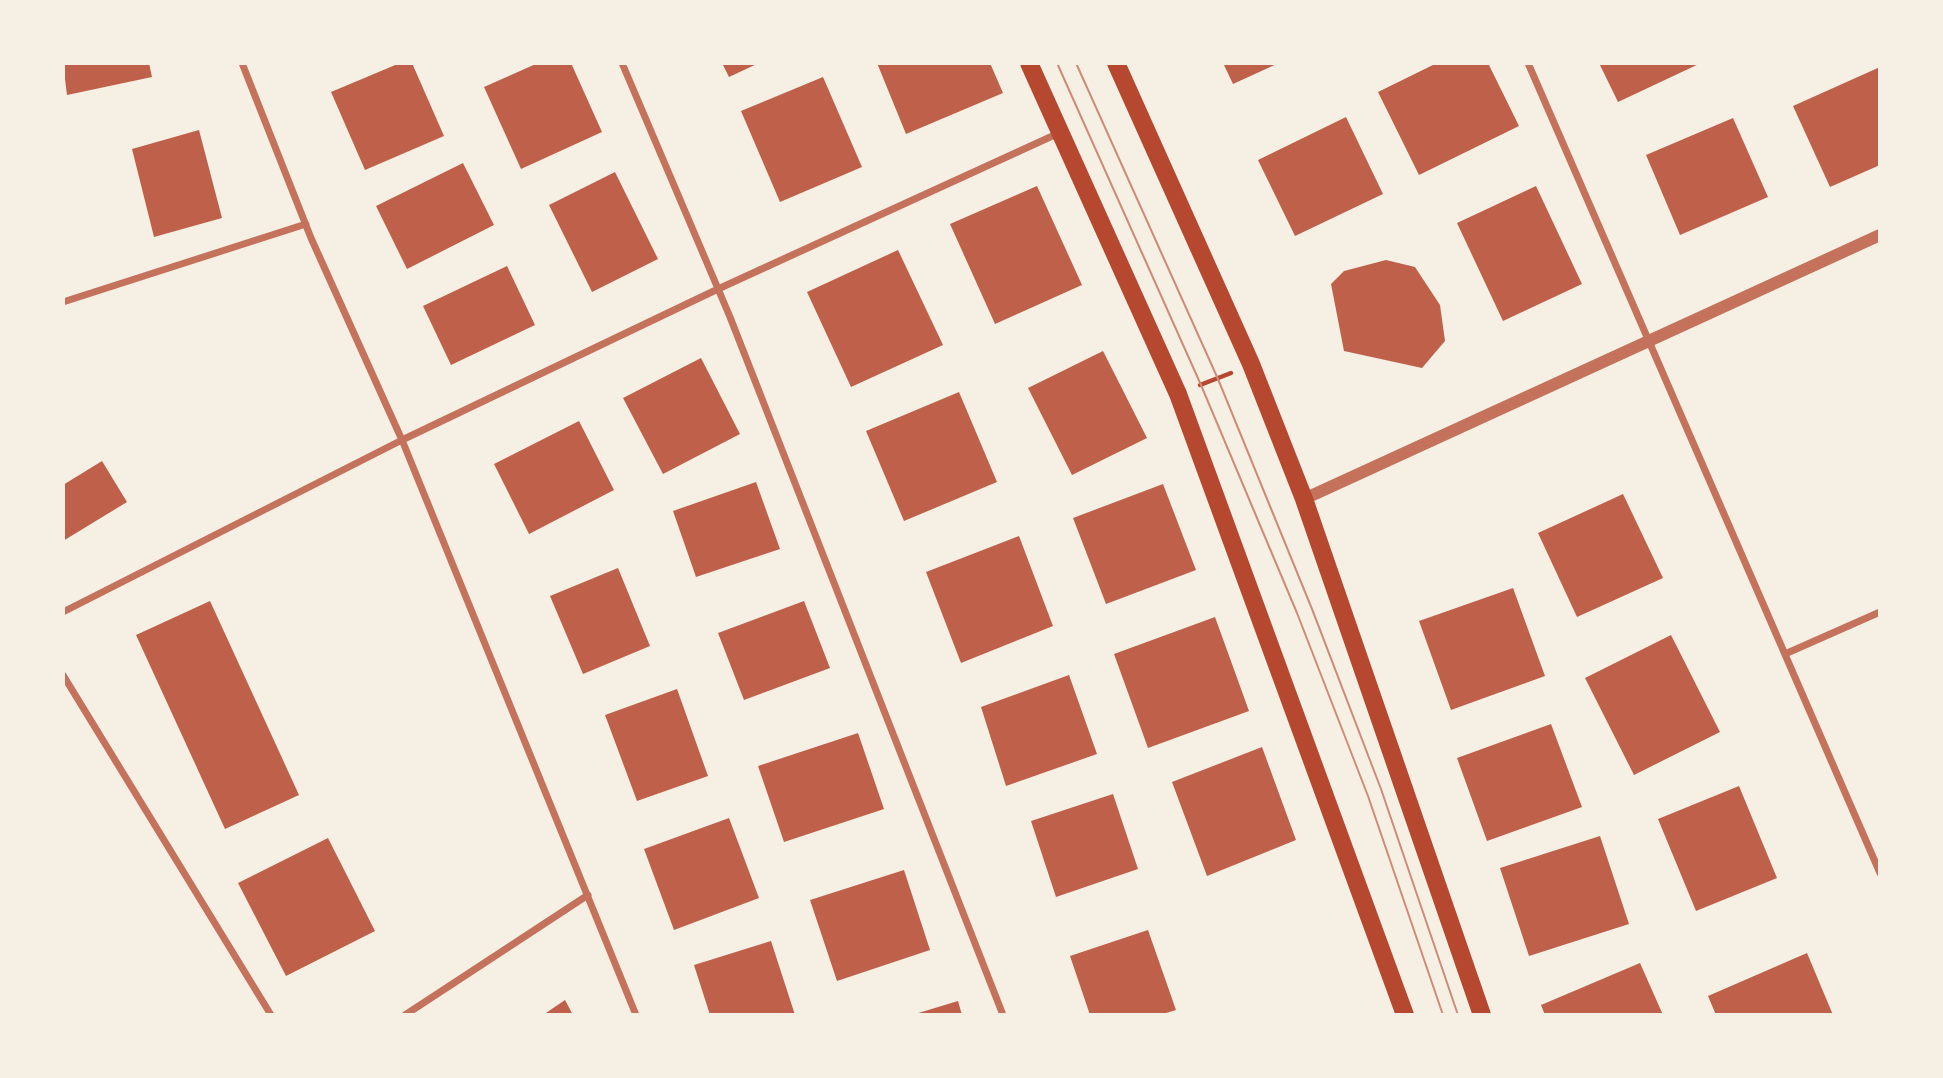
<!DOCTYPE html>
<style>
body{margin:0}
#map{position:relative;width:1943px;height:1078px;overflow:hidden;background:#f6efe4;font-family:"Space Grotesk",sans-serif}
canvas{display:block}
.frame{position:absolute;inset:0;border:65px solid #f6efe4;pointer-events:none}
</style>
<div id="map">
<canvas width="1943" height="1078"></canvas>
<div class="frame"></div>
</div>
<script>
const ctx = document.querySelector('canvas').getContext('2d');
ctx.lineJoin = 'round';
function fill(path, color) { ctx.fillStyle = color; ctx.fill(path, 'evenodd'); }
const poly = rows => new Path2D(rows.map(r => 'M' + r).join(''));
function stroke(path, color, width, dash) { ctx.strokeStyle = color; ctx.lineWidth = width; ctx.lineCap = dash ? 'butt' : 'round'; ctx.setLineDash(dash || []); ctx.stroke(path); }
fill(poly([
 [63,63,149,63,152,77,67,95],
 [400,63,412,63,444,136,365,170,331,92],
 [538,63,571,63,602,132,521,169,484,87],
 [722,63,759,63,729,77],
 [877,63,990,63,1003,93,906,134],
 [1223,63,1279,63,1233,84],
 [1437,63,1488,63,1519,126,1419,175,1378,92],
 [1599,63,1701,63,1618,102],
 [1880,67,1880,165,1830,187,1793,106],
 [823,77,862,167,780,202,741,111],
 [1346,117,1383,194,1295,236,1258,160],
 [1733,118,1768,197,1680,235,1646,155],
 [199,130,222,218,154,237,132,149],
 [463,163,494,225,407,269,376,206],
 [615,172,658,259,592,292,549,205],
 [1037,186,1082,285,995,324,950,224],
 [1536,186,1582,284,1503,321,1457,223],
 [898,250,943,345,851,387,807,292],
 [1386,260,1415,267,1440,305,1445,341,1422,368,1344,351,1331,284,1344,271],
 [507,266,535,325,451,365,423,306],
 [1103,351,1147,438,1072,475,1028,388],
 [701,358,740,434,663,474,623,398],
 [959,392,997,482,904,521,866,431],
 [579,421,614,490,529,534,494,464],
 [102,461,127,502,63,541,63,485],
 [756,482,780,549,696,577,673,511],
 [1163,484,1196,570,1106,604,1073,518],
 [1623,494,1663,578,1577,617,1538,533],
 [1019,536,1053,626,961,663,926,572],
 [618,568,650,646,583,674,550,596],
 [1513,588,1545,676,1451,710,1419,621],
 [210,601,299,795,225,829,136,635],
 [804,601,830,668,744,700,718,633],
 [1215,617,1249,711,1148,748,1114,654],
 [1671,635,1720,732,1634,775,1585,678],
 [1069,675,1097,754,1006,786,981,707],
 [677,689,708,776,637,801,605,715],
 [1551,724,1582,807,1487,841,1457,758],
 [858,733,884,809,784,842,758,766],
 [1262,747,1296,840,1207,876,1172,782],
 [1739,786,1777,878,1696,911,1658,819],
 [1113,794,1138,869,1056,897,1031,821],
 [729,818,759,898,674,930,644,849],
 [1600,836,1629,924,1529,956,1500,868],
 [328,838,375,931,286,976,238,883],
 [904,870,930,950,837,981,810,900],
 [1148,930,1176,1010,1160,1015,1090,1015,1070,956],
 [771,941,795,1015,710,1015,694,965],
 [1807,953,1833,1015,1716,1015,1708,996],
 [1640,963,1663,1015,1545,1015,1541,1005],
 [565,1000,573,1015,543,1015],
 [958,1001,962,1015,915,1015,915,1014]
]), '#bf614a');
stroke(poly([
 [1200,385,1231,373]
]), '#b5482f', 4.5);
stroke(poly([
 [242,63,311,238,402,440,636,1015],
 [622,63,730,317,1003,1015],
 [1528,63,1880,873],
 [63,302,306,224],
 [63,612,402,440,718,289,1059,133],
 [1785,654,1880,612],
 [63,675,271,1015],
 [405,1015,588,895]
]), '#c5725c', 7);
stroke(poly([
 [1304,499,1880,235]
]), '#c5725c', 12);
stroke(poly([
 [1029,63,1178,394,1405,1015],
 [1116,63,1251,364,1304,499,1482,1015]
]), '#b5482f', 18);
stroke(poly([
 [1057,63,1201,385,1297,613,1368,796,1443,1015],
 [1076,63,1218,379,1312,609,1381,789,1458,1015]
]), '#cf8b77', 2);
</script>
